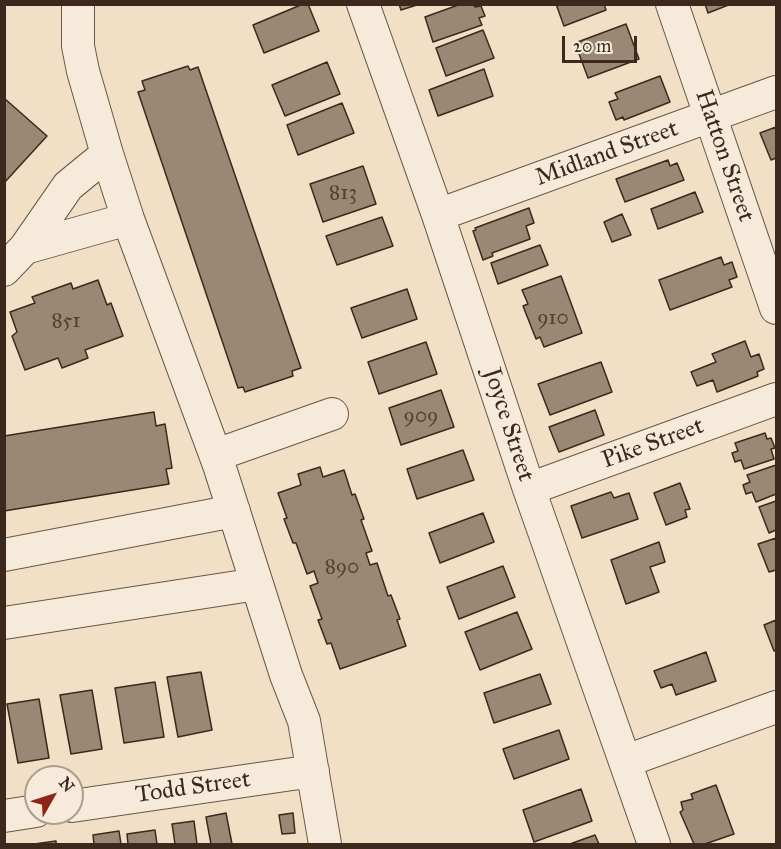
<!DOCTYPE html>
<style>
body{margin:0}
#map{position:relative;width:781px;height:849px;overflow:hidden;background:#f1e0c6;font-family:"IM FELL Great Primer",serif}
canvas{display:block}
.frame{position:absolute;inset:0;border:6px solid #3c281c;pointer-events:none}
.north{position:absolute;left:24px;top:765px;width:60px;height:60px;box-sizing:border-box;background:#f6ebda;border:2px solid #ac9d8e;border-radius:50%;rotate:51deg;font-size:16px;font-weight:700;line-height:24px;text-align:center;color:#3c281c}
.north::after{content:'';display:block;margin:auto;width:21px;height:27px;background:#8f2418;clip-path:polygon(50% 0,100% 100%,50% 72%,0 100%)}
.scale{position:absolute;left:562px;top:36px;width:75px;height:27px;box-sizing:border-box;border:3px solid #3c281c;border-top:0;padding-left:8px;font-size:18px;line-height:21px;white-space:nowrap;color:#3c281c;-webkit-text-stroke:4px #f6ebda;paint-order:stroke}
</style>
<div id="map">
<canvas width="781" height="849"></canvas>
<div class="frame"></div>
<div class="north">N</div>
<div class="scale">20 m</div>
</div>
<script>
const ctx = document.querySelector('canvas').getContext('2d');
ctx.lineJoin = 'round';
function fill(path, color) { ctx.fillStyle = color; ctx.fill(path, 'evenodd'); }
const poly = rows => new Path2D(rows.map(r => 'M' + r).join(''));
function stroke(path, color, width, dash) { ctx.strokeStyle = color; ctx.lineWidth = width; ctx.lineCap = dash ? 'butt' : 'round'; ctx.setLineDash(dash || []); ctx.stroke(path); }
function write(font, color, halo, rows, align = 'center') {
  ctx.font = font + ' "IM FELL Great Primer",serif'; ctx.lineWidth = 4.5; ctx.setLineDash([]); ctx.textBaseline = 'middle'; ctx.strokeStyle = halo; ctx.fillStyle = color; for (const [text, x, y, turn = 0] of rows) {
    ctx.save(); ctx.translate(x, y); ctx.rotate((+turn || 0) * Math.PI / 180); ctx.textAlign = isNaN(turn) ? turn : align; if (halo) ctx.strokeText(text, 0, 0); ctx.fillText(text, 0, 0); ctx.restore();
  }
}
const building = poly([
 [303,4,308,4,319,31,264,53,253,25,303,4],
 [399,4,420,4,401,10,399,4],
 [461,4,474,4,475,7,481,6,485,16,479,18,482,25,433,42,425,17,461,4],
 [556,4,604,4,606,10,564,26,556,4],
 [705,4,731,4,708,13,705,4],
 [626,24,639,59,588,78,575,43,626,24],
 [483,30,494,58,446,76,436,48,483,30],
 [327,62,340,94,285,116,272,85,327,62],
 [188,66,190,70,198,67,301,368,292,371,293,376,245,392,243,387,238,388,138,92,145,90,142,81,188,66],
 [484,69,493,96,438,116,429,90,484,69],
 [660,76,670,102,624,120,623,117,616,120,609,102,618,99,615,93,660,76],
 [4,98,47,136,4,183,4,98],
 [342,103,354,133,298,155,287,125,342,103],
 [776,127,776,158,771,160,760,133,776,127],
 [668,160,670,166,677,163,684,180,625,202,616,179,668,160],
 [363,166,376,204,323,222,310,184,363,166],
 [695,192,703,212,658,229,651,209,695,192],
 [529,208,534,223,526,226,530,239,492,253,493,256,483,260,473,231,476,230,475,228,529,208],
 [622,214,631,235,612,242,604,222,622,214],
 [382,217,393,246,337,265,326,236,382,217],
 [540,245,548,265,498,284,491,263,540,245],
 [721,257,724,265,732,262,737,277,729,280,732,287,670,310,659,280,721,257],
 [561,276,582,333,544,347,540,337,536,339,523,306,528,304,522,290,561,276],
 [98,280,107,305,111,303,123,336,85,350,88,358,62,368,58,358,25,370,12,336,17,332,10,312,35,303,32,297,71,283,73,289,98,280],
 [407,289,417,319,362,338,351,308,407,289],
 [745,341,751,357,759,354,764,369,757,372,758,376,717,392,713,380,697,386,691,372,716,362,712,354,745,341],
 [426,342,437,374,379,394,368,362,426,342],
 [601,362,612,392,550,415,538,384,601,362],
 [441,390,454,427,401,445,389,408,441,390],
 [595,410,604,435,559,452,549,427,595,410],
 [154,412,156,426,165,424,172,468,166,469,169,484,4,511,4,436,154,412],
 [765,433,767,439,771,438,775,448,771,449,774,459,744,469,741,460,735,462,732,453,738,451,735,443,765,433],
 [463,450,474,480,417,499,407,469,463,450],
 [776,465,776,494,756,502,752,492,746,494,743,485,750,482,747,475,776,465],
 [320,467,323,477,344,470,352,495,355,494,364,519,361,520,372,551,366,553,370,565,377,563,388,596,391,595,400,619,397,620,406,646,340,669,331,643,327,644,318,620,322,619,310,586,318,583,314,571,307,574,296,543,293,543,284,519,287,518,278,493,301,485,298,474,320,467],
 [680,483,690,509,685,510,687,517,666,525,654,493,680,483],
 [611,492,614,498,629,493,638,519,582,538,571,506,611,492],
 [776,501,776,530,769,533,759,507,776,501],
 [483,513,494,542,440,563,429,533,483,513],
 [776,538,776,570,769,572,758,544,776,538],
 [659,542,665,562,650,567,659,592,626,604,611,560,659,542],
 [503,566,515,597,459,619,447,587,503,566],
 [517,612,532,649,480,670,465,632,517,612],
 [776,620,776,650,774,651,764,625,776,620],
 [706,652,716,681,676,695,672,684,661,688,654,671,706,652],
 [201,672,212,730,178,737,167,677,201,672],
 [540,674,551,704,494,723,484,693,540,674],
 [155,682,164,737,124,743,115,688,155,682],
 [92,690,102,749,71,754,60,695,92,690],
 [39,699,49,758,18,763,7,704,39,699],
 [559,730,569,759,514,779,503,749,559,730],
 [716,785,734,834,705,844,694,844,680,812,683,810,681,802,693,799,691,794,716,785],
 [581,789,592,821,534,842,523,810,581,789],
 [226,813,232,844,211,844,206,817,226,813],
 [293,813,295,833,282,834,279,815,293,813],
 [194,821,197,844,175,844,172,824,194,821],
 [155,830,157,844,128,844,127,834,155,830],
 [119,831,121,844,94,844,93,835,119,831],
 [595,835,599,844,570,844,595,835],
 [56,841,56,844,34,844,56,841]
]);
fill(building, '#9a8874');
stroke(building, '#3c281c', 1.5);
const minor = poly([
 [78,4,78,46,83,71,107,154,128,219,219,465,286,675,304,721,325,844],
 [363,4,438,215,529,489,654,844],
 [672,4,776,308],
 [438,215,776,92],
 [25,248,128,219],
 [4,270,25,248,68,186,107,154],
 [216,455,332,414],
 [529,489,776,399],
 [4,555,234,511],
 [4,623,257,584],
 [626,761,776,707],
 [72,806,313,771],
 [4,816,36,811]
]);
stroke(minor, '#695646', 34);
stroke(minor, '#f6ebda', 32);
write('21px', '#544032', null, [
 ["813",343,194],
 ["910",553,319],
 ["851",66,322],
 ["909",421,417],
 ["890",342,568]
]);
write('24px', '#3c281c', '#f6ebda', [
 ["Midland Street",607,154,-20],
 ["Hatton Street",724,156,71],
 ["Joyce Street",508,425,72],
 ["Pike Street",653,444,-20],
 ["Todd Street",193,788,-8]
]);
</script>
